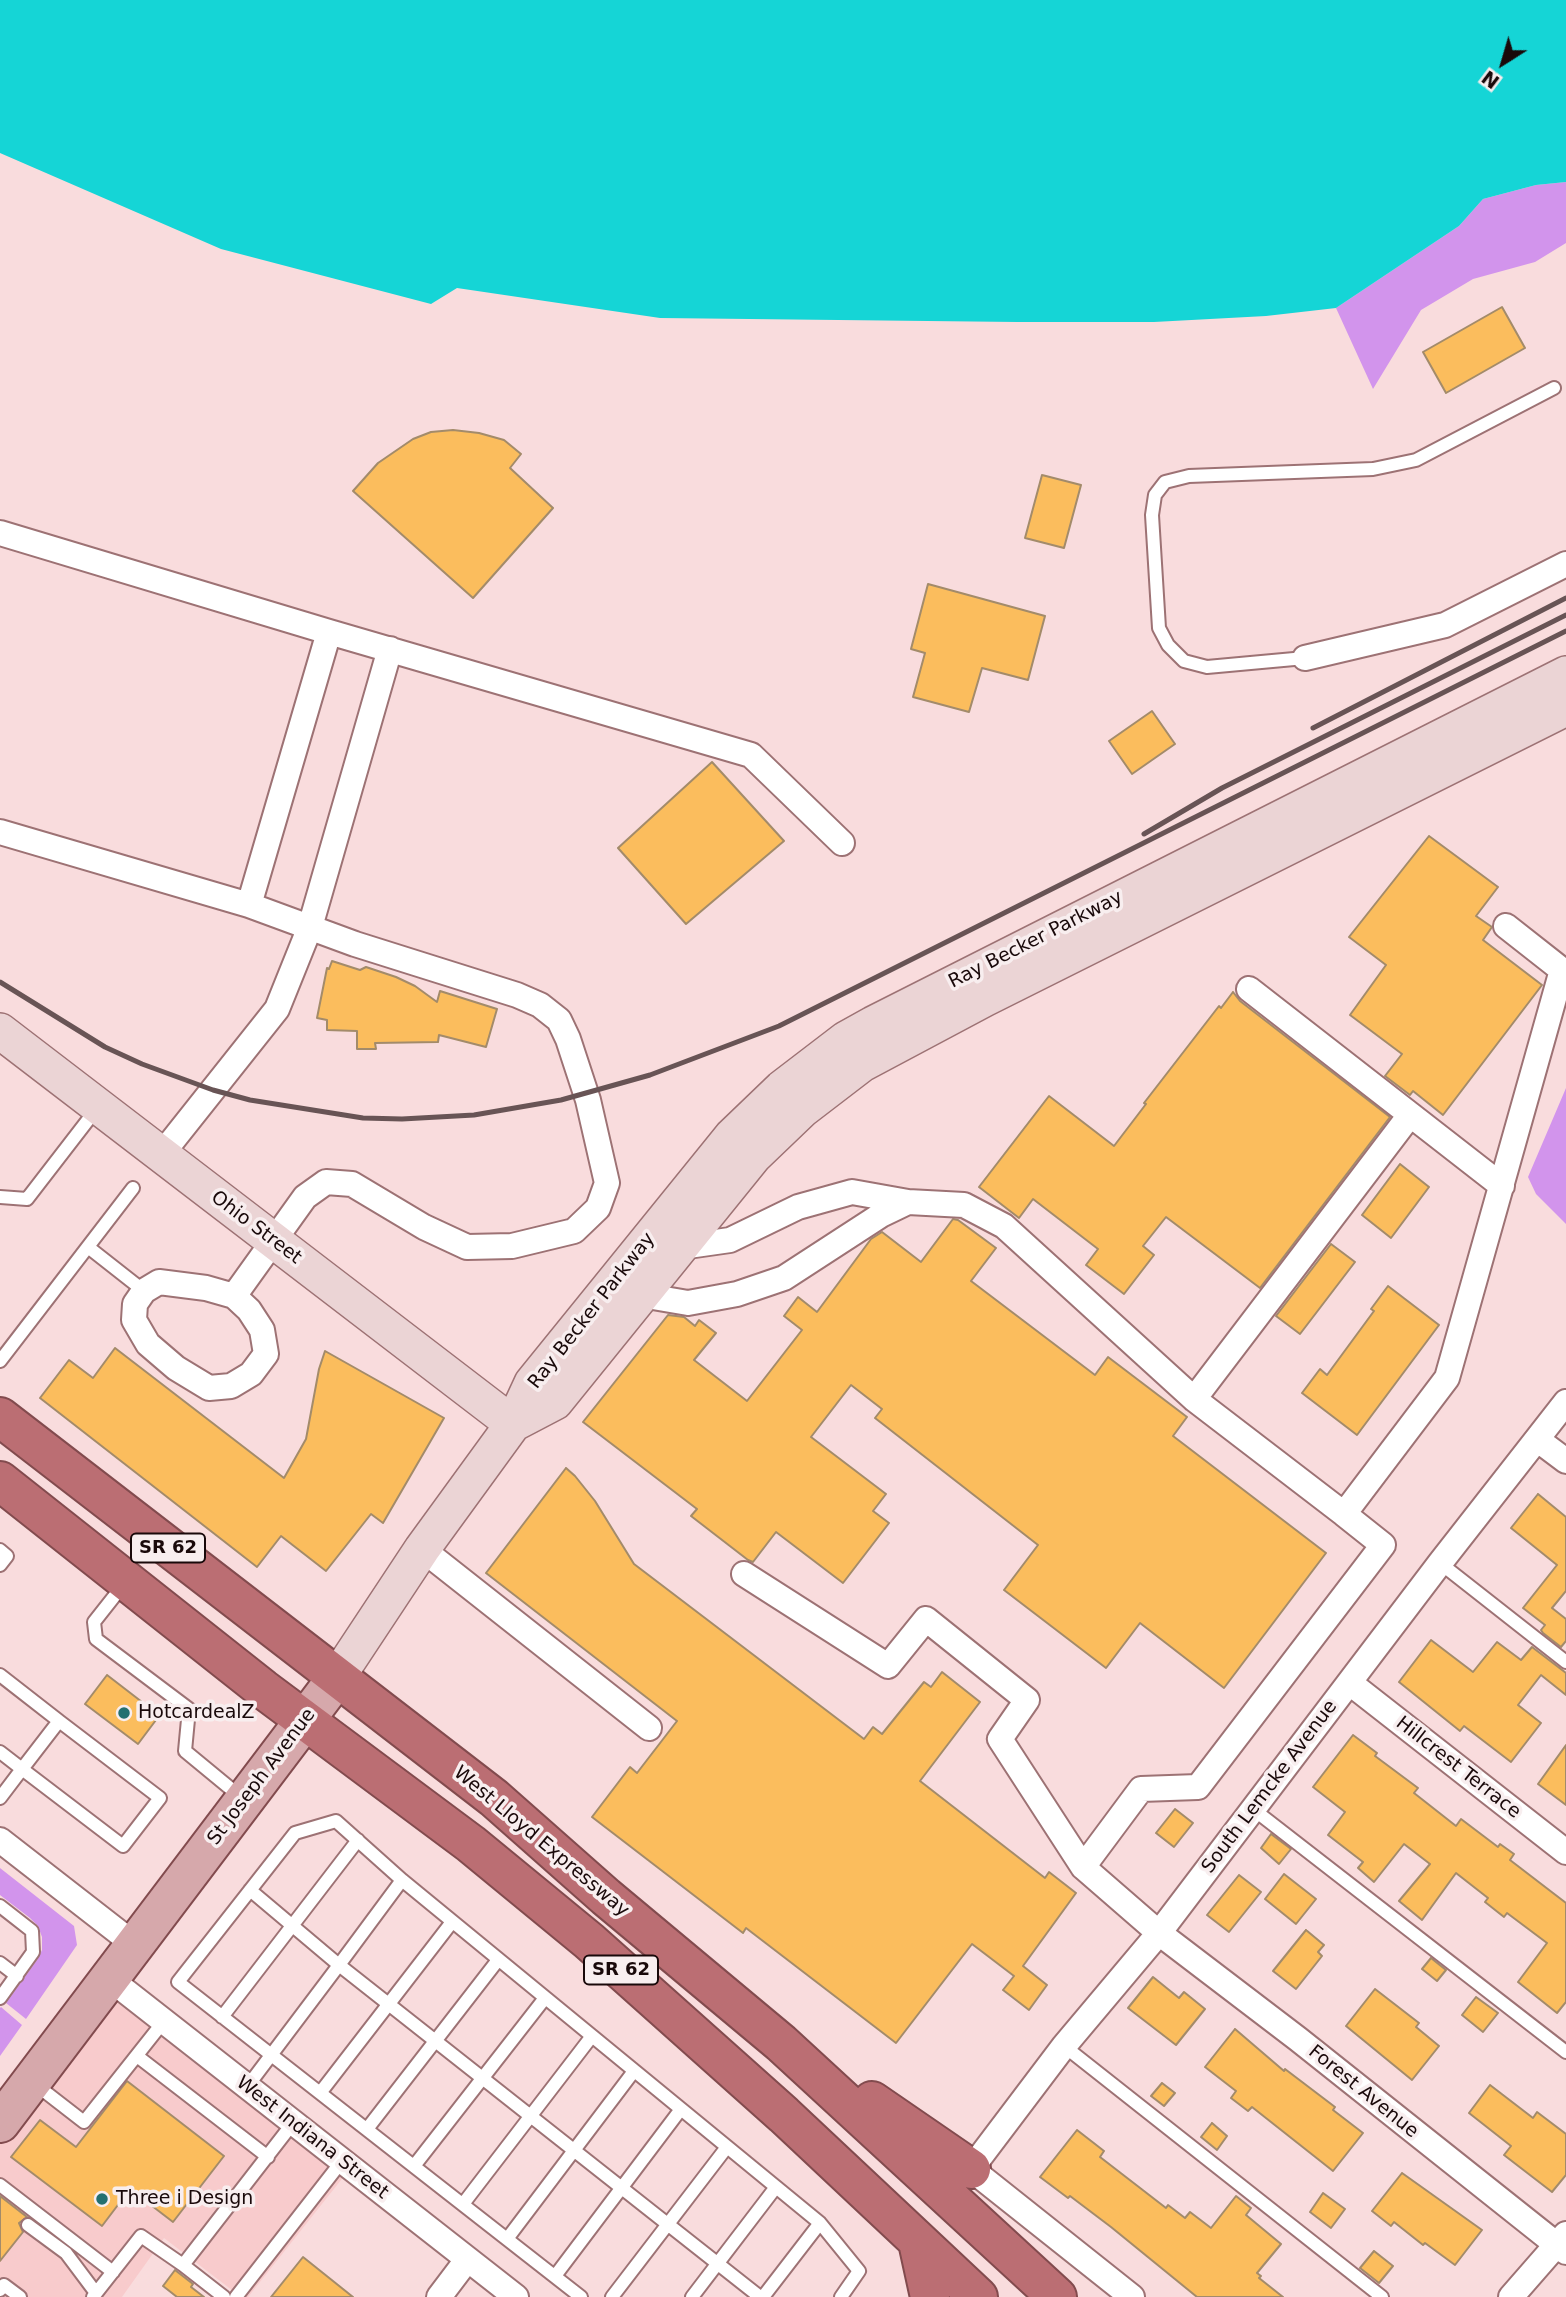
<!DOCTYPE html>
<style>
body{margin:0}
#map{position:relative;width:1566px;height:2297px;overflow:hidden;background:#f9dcdd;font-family:"DejaVu Sans",sans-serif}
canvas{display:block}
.north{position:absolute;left:1468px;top:28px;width:70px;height:70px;-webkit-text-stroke:5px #f8eeef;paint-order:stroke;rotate:217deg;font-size:19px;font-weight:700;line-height:28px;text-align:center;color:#19090a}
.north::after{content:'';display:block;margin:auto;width:24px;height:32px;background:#19090a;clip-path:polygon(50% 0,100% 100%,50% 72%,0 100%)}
</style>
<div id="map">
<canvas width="1566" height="2297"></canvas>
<div class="north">N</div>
</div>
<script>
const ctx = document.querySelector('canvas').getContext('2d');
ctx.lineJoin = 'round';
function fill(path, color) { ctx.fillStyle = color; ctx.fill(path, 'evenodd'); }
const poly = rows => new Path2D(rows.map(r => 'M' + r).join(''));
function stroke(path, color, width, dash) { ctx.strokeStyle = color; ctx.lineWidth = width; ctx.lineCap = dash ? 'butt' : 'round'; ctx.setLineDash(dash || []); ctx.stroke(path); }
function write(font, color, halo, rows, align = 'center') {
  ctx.font = font + ' "DejaVu Sans",sans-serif'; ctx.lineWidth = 7; ctx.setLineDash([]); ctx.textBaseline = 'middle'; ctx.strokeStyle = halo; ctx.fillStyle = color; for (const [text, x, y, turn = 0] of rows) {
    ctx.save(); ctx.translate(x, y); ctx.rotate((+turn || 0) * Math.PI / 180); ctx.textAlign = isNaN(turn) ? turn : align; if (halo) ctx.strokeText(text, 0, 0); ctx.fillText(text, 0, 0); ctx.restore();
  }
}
fill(poly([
 [96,1978,345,2175,248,2297,241,2297,164,2238,122,2297,0,2297,0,2100]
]), '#f8cbcc');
fill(poly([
 [1566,182,1566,243,1535,262,1473,279,1421,310,1373,389,1336,308,1459,226,1483,199,1536,185],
 [1566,1088,1566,1224,1536,1194,1528,1177],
 [0,1868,74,1926,77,1945,26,2019,6,2003,37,1960,42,1950,42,1937,38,1926,30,1918,0,1895],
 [1,2007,22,2025,0,2056,0,2008]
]), '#d294ec');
fill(poly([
 [0,0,1566,0,1566,182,1536,185,1483,199,1459,226,1336,308,1266,316,1154,322,1017,322,660,318,457,288,431,304,221,249,0,153]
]), '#15d5d6');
const building = poly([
 [1502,307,1525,348,1446,393,1423,352,1502,307],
 [453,430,479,433,504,440,521,454,510,468,553,508,473,598,353,491,378,463,413,439,431,432,453,430],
 [1042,475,1081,485,1064,548,1025,538,1042,475],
 [928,584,1045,616,1028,680,982,668,969,712,913,697,925,653,911,649,928,584],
 [1152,711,1175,744,1132,774,1109,741,1152,711],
 [712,762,784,841,686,924,618,848,712,762],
 [1429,836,1498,887,1476,916,1492,927,1483,940,1542,985,1443,1115,1413,1091,1410,1095,1385,1076,1402,1054,1350,1015,1386,965,1349,937,1429,836],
 [332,961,360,970,366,967,396,977,415,986,437,1002,440,991,497,1009,486,1047,439,1035,438,1042,375,1043,376,1049,357,1049,357,1031,327,1030,327,1020,317,1018,327,968,329,969,332,961],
 [1233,992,1240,1001,1390,1117,1260,1288,1166,1217,1143,1246,1154,1255,1124,1294,1086,1265,1098,1249,1033,1199,1019,1218,979,1187,1049,1096,1114,1146,1146,1104,1144,1103,1219,1006,1221,1008,1233,992],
 [1400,1164,1429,1187,1391,1238,1362,1215,1400,1164],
 [953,1219,958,1220,996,1248,971,1281,1095,1375,1108,1357,1187,1417,1173,1436,1326,1553,1224,1688,1140,1623,1106,1668,1004,1590,1038,1545,875,1418,882,1409,851,1385,811,1437,886,1494,873,1511,889,1523,843,1583,776,1532,753,1562,748,1560,691,1516,697,1509,583,1422,668,1315,684,1317,695,1326,699,1320,716,1333,694,1360,747,1401,802,1330,784,1316,798,1297,817,1312,871,1239,882,1232,921,1262,953,1219],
 [1331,1244,1355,1262,1300,1334,1276,1316,1331,1244],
 [1388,1286,1439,1325,1357,1435,1302,1393,1320,1369,1327,1375,1374,1311,1371,1309,1388,1286],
 [115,1348,284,1478,306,1439,319,1369,325,1351,444,1418,383,1523,371,1514,326,1571,281,1536,257,1567,40,1398,69,1360,93,1378,115,1348],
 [566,1468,575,1476,595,1501,634,1564,864,1739,873,1727,882,1734,924,1682,931,1687,942,1672,980,1702,920,1781,1045,1878,1049,1872,1076,1893,1023,1966,1047,1985,1029,2010,1003,1990,1014,1976,972,1944,896,2043,746,1928,743,1933,592,1817,630,1767,637,1773,677,1721,486,1573,566,1468],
 [1538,1494,1566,1517,1566,1591,1552,1608,1566,1619,1566,1641,1561,1647,1543,1633,1541,1630,1545,1625,1523,1608,1557,1565,1511,1528,1538,1494],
 [1431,1640,1473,1672,1497,1642,1521,1660,1532,1647,1566,1673,1566,1695,1541,1675,1518,1705,1541,1723,1511,1762,1464,1726,1460,1731,1399,1682,1431,1640],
 [107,1675,155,1712,152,1717,156,1720,138,1744,85,1704,107,1675],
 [1353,1735,1377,1753,1375,1756,1418,1788,1414,1793,1456,1826,1461,1819,1498,1847,1500,1844,1514,1854,1510,1860,1566,1903,1566,2002,1557,2013,1518,1982,1547,1943,1507,1913,1504,1917,1485,1902,1488,1898,1456,1873,1422,1920,1399,1901,1430,1864,1404,1844,1374,1882,1358,1868,1363,1862,1328,1835,1345,1812,1313,1787,1353,1735],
 [1566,1745,1566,1805,1538,1784,1566,1745],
 [1175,1809,1193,1823,1174,1847,1156,1833,1175,1809],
 [1271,1834,1291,1849,1279,1864,1261,1848,1271,1834],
 [1284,1874,1316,1899,1296,1924,1265,1899,1284,1874],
 [1239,1875,1261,1892,1229,1932,1207,1915,1239,1875],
 [1306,1930,1324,1945,1318,1952,1322,1956,1296,1989,1273,1971,1306,1930],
 [1431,1958,1446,1970,1437,1981,1422,1969,1431,1958],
 [1153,1977,1179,1998,1184,1992,1205,2009,1176,2045,1128,2008,1153,1977],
 [1375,1989,1419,2023,1416,2027,1439,2046,1412,2080,1346,2026,1375,1989],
 [1476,1997,1498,2013,1483,2032,1462,2015,1476,1997],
 [1235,2029,1284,2071,1285,2069,1335,2107,1333,2110,1363,2133,1333,2171,1252,2107,1248,2111,1231,2098,1236,2091,1205,2067,1235,2029],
 [127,2081,224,2156,173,2222,130,2189,102,2226,11,2157,40,2120,76,2147,127,2081],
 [1162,2083,1175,2093,1164,2106,1151,2096,1162,2083],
 [1490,2085,1533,2118,1537,2112,1566,2134,1566,2175,1552,2192,1504,2155,1511,2146,1469,2113,1490,2085],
 [1212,2123,1227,2136,1217,2150,1201,2137,1212,2123],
 [1077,2130,1104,2151,1100,2157,1166,2208,1168,2205,1185,2218,1190,2212,1211,2228,1236,2196,1251,2208,1246,2215,1281,2244,1257,2273,1261,2276,1259,2278,1283,2297,1197,2297,1111,2227,1070,2196,1068,2198,1040,2177,1077,2130],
 [1402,2173,1482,2230,1455,2265,1425,2243,1423,2245,1394,2222,1391,2226,1372,2211,1402,2173],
 [1323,2193,1345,2209,1331,2228,1310,2212,1323,2193],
 [0,2196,27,2217,19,2223,23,2232,0,2261,0,2196],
 [1374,2251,1393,2266,1379,2283,1360,2268,1374,2251],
 [303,2257,353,2297,271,2297,303,2257],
 [175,2270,193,2284,191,2287,204,2297,177,2297,163,2286,175,2270]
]);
fill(building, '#fbbd5d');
stroke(building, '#a38b6a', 2);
const lane = poly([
 [1305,658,1207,667,1184,661,1168,645,1159,628,1152,515,1155,495,1165,482,1189,476,1373,469,1416,460,1554,388],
 [0,1197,27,1199,98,1107],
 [88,1247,144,1291],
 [0,1361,133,1188],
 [0,1550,7,1556,0,1565],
 [1440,1563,1566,1662],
 [124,1584,94,1622,96,1639,189,1709,185,1751,242,1798],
 [0,1675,59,1721],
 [0,1752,22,1769,123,1846,160,1798,59,1721,22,1769,0,1798],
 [1253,1809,1566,2052],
 [402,1880,336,1821,295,1833,178,1982,581,2297],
 [250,1890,339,1965,402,1880,820,2223,859,2271,841,2297],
 [0,1906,32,1931,33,1952,0,1998],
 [0,1963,17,1976],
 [222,2017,358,1840],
 [1064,2046,1382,2297],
 [137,2056,268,2157],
 [35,2084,84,2122,164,2021],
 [247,2087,339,1965,760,2297],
 [320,2093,452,1922],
 [367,2129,498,1960],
 [414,2166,545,1998],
 [0,2185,113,2272],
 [463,2204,592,2036],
 [28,2225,66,2253,96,2293],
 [507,2239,634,2071],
 [183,2265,293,2123],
 [555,2276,681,2109],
 [0,2290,4,2285,20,2297],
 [93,2297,141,2236,183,2265,224,2297],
 [236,2297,342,2161],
 [612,2297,727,2147],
 [692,2297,776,2187],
 [763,2297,820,2223]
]);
const street = poly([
 [0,533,329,632,751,755,842,843],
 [1305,658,1445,625,1566,564],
 [0,832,249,905,355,944,517,995,540,1005,559,1020,568,1039,588,1100,607,1183,598,1208,574,1231,512,1246,467,1247,424,1227,352,1184,326,1182,305,1197,234,1296,206,1288,159,1282,144,1291,135,1304,134,1320,148,1344,176,1368,209,1388,231,1386,251,1374,266,1354,262,1330,249,1310,234,1296],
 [249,905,329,632],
 [1506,926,1562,970,1447,1378,1344,1514,1383,1545,1198,1787,1141,1789,1083,1867,1159,1933,1298,2039,1566,2252],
 [1249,989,1502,1186],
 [161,1155,277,1009,310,927,390,649],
 [681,1247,730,1240,798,1207,852,1192,908,1202],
 [641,1295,688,1303,737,1294,784,1278,881,1215,908,1202,964,1205,1004,1226,1194,1399,1344,1514],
 [1194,1399,1410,1115],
 [1538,1440,1566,1461],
 [422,1549,649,1728],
 [744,1574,888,1666,926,1619,1027,1700,1000,1739,1083,1867],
 [1350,1683,1566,1852],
 [0,1840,135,1945],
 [110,1979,516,2297],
 [439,2297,467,2260],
 [1132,2297,971,2169,1064,2046,1159,1933,1440,1563,1566,1402],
 [1511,2297,1566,2234]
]);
const secondary = poly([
 [0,1031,513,1424],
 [513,1424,555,1402,754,1156,802,1110,862,1064,986,998,1566,708],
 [336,1679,422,1549,513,1424,532,1383,732,1136,782,1088,846,1039,873,1024,1566,674]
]);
const primary = poly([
 [0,2123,336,1679]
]);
const highway = poly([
 [0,1417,494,1798,606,1897,781,2043,1057,2297],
 [0,1481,263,1689,471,1844,589,1941,784,2115,978,2297],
 [872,2101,971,2169],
 [918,2242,930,2297]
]);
stroke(lane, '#9d7274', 16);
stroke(street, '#9d7274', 28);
stroke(secondary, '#9d7274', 38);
stroke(primary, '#824b4e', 42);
stroke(highway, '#824b4e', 42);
stroke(lane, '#fff', 12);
stroke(street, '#fff', 24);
stroke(secondary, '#ebd4d5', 35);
stroke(primary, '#d6a8ab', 38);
stroke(highway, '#bb6e73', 38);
stroke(poly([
 [1313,728,1566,598],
 [1144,834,1222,788,1566,615],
 [0,982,105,1047,142,1064,213,1090,250,1100,363,1118,402,1119,474,1115,561,1100,650,1075,779,1026,1566,631]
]), '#685455', 5);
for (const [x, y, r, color] of [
 [124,1713,7,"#247070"],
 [102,2199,7,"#247070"]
]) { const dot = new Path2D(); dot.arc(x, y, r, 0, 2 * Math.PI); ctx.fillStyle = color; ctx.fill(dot); stroke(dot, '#f8eeef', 2.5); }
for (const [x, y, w] of [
 [168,1548,74],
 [621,1970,74]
]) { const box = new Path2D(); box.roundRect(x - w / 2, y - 14.5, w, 29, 5); ctx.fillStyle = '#f8eeef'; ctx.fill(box); stroke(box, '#19090a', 2); }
write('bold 18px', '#19090a', null, [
 ["SR 62",168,1548],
 ["SR 62",621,1970]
]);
write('19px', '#19090a', '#f8eeef', [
 ["Ray Becker Parkway",1036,940,-27],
 ["Ohio Street",256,1228,37],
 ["Ray Becker Parkway",592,1311,-52],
 ["Hillcrest Terrace",1458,1768,38],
 ["St Joseph Avenue",262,1777,-53],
 ["South Lemcke Avenue",1270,1787,-53],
 ["West Lloyd Expressway",541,1842,40],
 ["Forest Avenue",1363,2092,39],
 ["West Indiana Street",312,2138,38]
]);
write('19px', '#19090a', '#f8eeef', [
 ["HotcardealZ",138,1713],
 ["Three i Design",116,2199]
], 'left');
</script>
